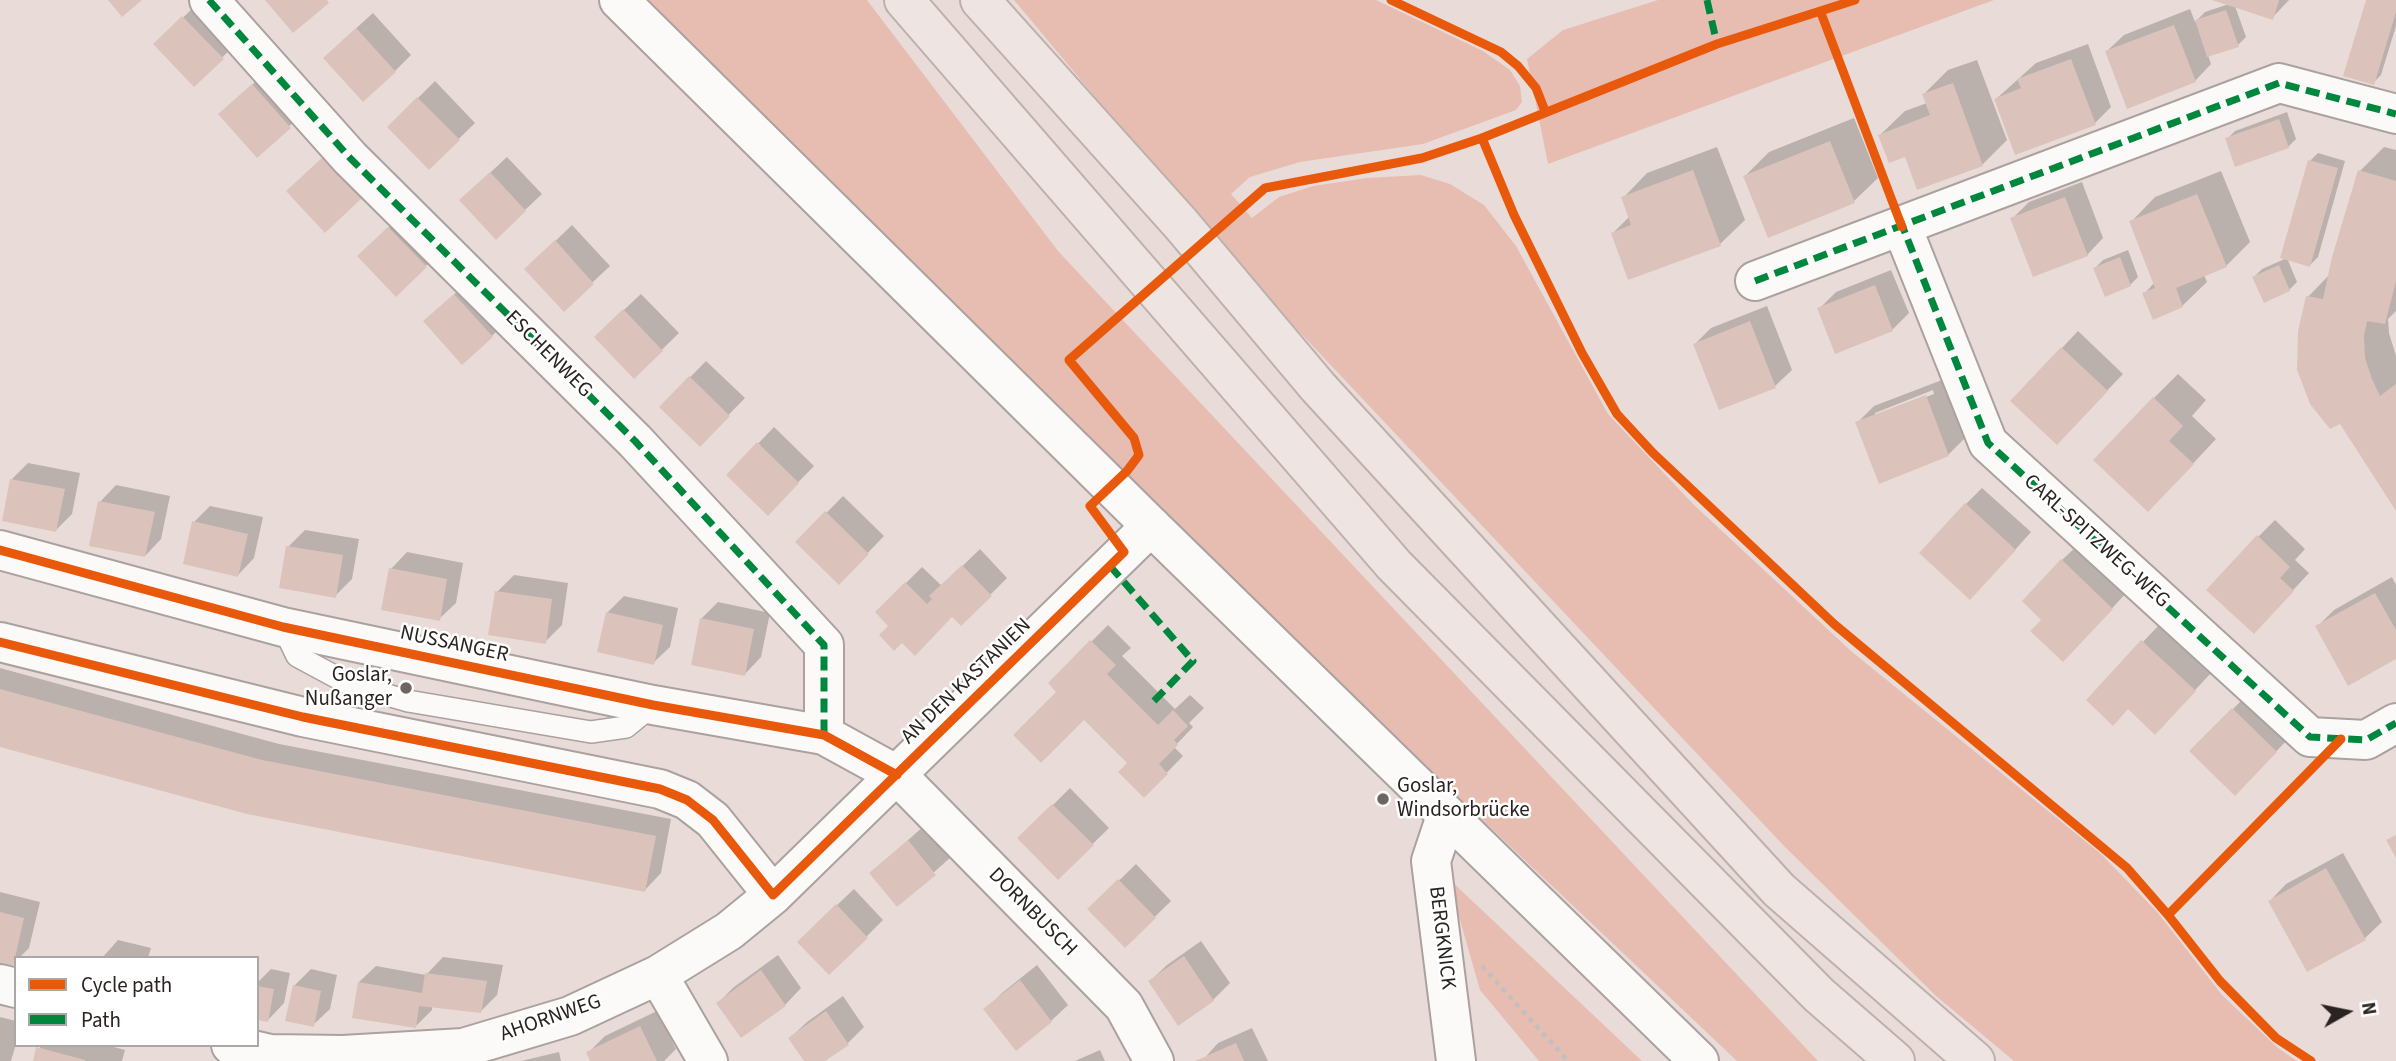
<!DOCTYPE html>
<meta charset="utf-8">
<style>
body{margin:0}
#map{position:relative;width:2396px;height:1061px;overflow:hidden;background:#e9dcd8;font-family:"Source Sans 3",sans-serif}
canvas{display:block}
.legend{position:absolute;left:14px;top:956px;width:245px;height:91px;box-sizing:border-box;background:#fff;border:2px solid #aaa7a6;margin:0;padding:9px 12px;list-style:none;font-size:21px;color:#2b2321}
.legend li{display:flex;align-items:center;gap:14px;height:35px}
.legend b{width:35px;border:2px solid #aaa7a6}
.north{position:absolute;left:2312px;top:977px;width:70px;height:70px;-webkit-text-stroke:5px #fff;paint-order:stroke;rotate:81deg;font-size:19px;font-weight:700;line-height:28px;text-align:center;color:#2b2321}
.north::after{content:'';display:block;margin:auto;width:24px;height:32px;background:#2b2321;clip-path:polygon(50% 0,100% 100%,50% 72%,0 100%)}
</style>
<div id="map">
<canvas width="2396" height="1061"></canvas>
<ul class="legend">
<li><b style="height:9px;background:#e8590c"></b>Cycle path</li>
<li><b style="height:9px;background:#00873e"></b>Path</li>
</ul>
<div class="north">N</div>
</div>
<script>
const ctx = document.querySelector('canvas').getContext('2d');
ctx.lineJoin = 'round';
function fill(path, color) { ctx.fillStyle = color; ctx.fill(path, 'evenodd'); }
const poly = rows => new Path2D(rows.map(r => 'M' + r).join(''));
function stroke(path, color, width, dash) { ctx.strokeStyle = color; ctx.lineWidth = width; ctx.lineCap = dash ? 'butt' : 'round'; ctx.setLineDash(dash || []); ctx.stroke(path); }
function write(font, color, halo, rows, align = 'center') {
  ctx.font = font + ' "Source Sans 3",sans-serif'; ctx.lineWidth = 5; ctx.setLineDash([]); ctx.textBaseline = 'middle'; ctx.strokeStyle = halo; ctx.fillStyle = color; for (const [text, x, y, turn = 0] of rows) {
    ctx.save(); ctx.translate(x, y); ctx.rotate((+turn || 0) * Math.PI / 180); ctx.textAlign = isNaN(turn) ? turn : align; if (halo) ctx.strokeText(text, 0, 0); ctx.fillText(text, 0, 0); ctx.restore();
  }
}
fill(poly([
 [648,0,867,0,1058,251,1818,1061,1737,1061,1138,494],
 [1014,0,1376,0,1483,51,1510,70,1520,86,1522,102,1516,110,1423,144,1300,162,1250,177,1231,194,1252,218,1279,197,1313,186,1367,178,1421,175,1450,184,1484,205,1516,246,1608,414,1694,505,1851,651,2101,854,2158,913,2222,995,2278,1048,2297,1061,2014,1061,1936,996,1784,846,1226,254],
 [1658,0,1994,0,1548,164,1527,59,1563,30],
 [1448,878,1642,1061,1539,1061,1480,990]
]), '#e7bdb2');
fill(poly([
 [2216,0,2289,0,2272,18,2235,6,2246,37,2238,45,2208,55,2211,64,2195,81,2107,51,2124,35,2190,9,2195,22,2205,12,2229,4],
 [2368,0,2396,0,2396,26,2381,75,2373,83],
 [200,1,239,41,194,85,156,44],
 [373,13,411,55,395,71,342,41],
 [2088,44,2111,107,2095,123,1996,99,2036,63],
 [1977,60,2007,140,1983,164,1918,188,1906,154,1880,135,1905,111,1927,103,1924,94,1948,70],
 [270,69,307,110,257,155,237,98],
 [435,81,475,123,429,168,389,127],
 [2287,112,2296,139,2288,147,2227,139,2235,131],
 [1854,118,1878,178,1853,202,1745,176,1769,152],
 [1717,147,1745,220,1720,244,1629,278,1613,233,1630,216,1623,198,1647,173],
 [2384,147,2396,150,2396,311,2388,319,2389,333,2396,356,2396,508,2308,297,2330,274,2360,171],
 [2318,153,2345,161,2318,257,2310,265,2310,161],
 [507,157,542,194,525,210,478,184],
 [2221,171,2250,242,2226,266,2204,275,2207,282,2182,306,2144,294,2155,282,2131,222,2155,197],
 [2082,182,2103,238,2087,255,2012,219,2029,202],
 [405,212,442,250,396,295,359,256],
 [572,225,610,266,564,309,543,253],
 [2128,250,2138,277,2130,285,2095,268,2103,260],
 [2287,258,2297,282,2289,290,2254,277,2262,269],
 [1891,270,1909,313,1892,330,1819,309,1836,292],
 [472,278,508,320,492,336,425,321],
 [641,294,679,333,634,377,612,321],
 [1767,306,1792,370,1775,386,1695,344,1711,328],
 [2078,331,2123,374,2073,426,2012,401],
 [706,361,745,398,700,444,661,407],
 [2178,374,2206,400,2192,416,2216,439,2172,486,2154,398],
 [1942,380,1965,438,1948,455,1857,423,1874,406],
 [1933,390,1934,394,1875,417,1875,413],
 [774,427,814,466,768,513,728,475],
 [28,463,80,473,72,514,56,530,12,479],
 [116,485,170,496,161,539,145,556,100,502],
 [1982,488,2031,532,1987,581,1966,504],
 [843,496,884,536,839,583,798,542],
 [210,506,263,517,254,558,238,575,194,522],
 [2275,520,2305,549,2295,560,2309,573,2270,615,2258,537],
 [305,530,359,539,352,579,335,596,288,547],
 [2079,544,2128,591,2080,643,2044,619,2062,560],
 [980,549,1007,578,961,624,952,615,877,612,922,567,942,586],
 [407,552,463,563,456,603,439,619,391,569],
 [514,575,568,583,562,625,545,642,497,592],
 [2392,577,2396,585,2396,657,2318,626,2334,610],
 [624,596,678,608,670,647,653,663,607,613],
 [718,602,770,613,761,657,745,674,701,619],
 [1108,625,1131,648,1122,656,1175,709,1190,695,1204,708,1189,723,1193,727,1174,747,1183,756,1144,796,1130,763,1050,683],
 [2159,625,2211,673,2171,716,2088,700],
 [0,668,279,744,671,819,661,873,645,890,0,745],
 [2249,693,2292,735,2235,794,2191,751],
 [1070,788,1109,828,1058,878,1020,838],
 [925,825,951,857,897,905,871,873],
 [2343,853,2382,922,2365,938,2308,970,2270,901,2286,884],
 [1136,864,1171,901,1125,946,1090,909],
 [854,889,883,920,866,937,816,925],
 [0,892,40,902,29,948,19,958,16,958,12,965,0,962],
 [118,940,151,948,148,958,102,958],
 [1201,941,1230,983,1213,1000,1179,1023,1150,981,1167,965],
 [778,955,801,988,785,1005,718,1003,734,987],
 [443,957,503,965,497,995,481,1011,432,1006,432,1010,415,1027,359,982,376,966,426,975],
 [1037,965,1068,1005,1051,1021,986,1009,1002,993],
 [271,969,290,973,284,1003,268,1020,257,1018,257,983],
 [311,969,337,975,330,1009,313,1025,294,986],
 [843,996,864,1027,848,1043,822,1061,806,1061,790,1038,807,1022],
 [657,1011,676,1049,664,1061,592,1061,588,1053,605,1036],
 [0,1017,16,1021,16,1044,11,1061,0,1061],
 [1252,1028,1268,1061,1202,1061,1218,1043],
 [41,1045,106,1045,125,1050,122,1061,35,1061],
 [1100,1050,1105,1061,1075,1061],
 [559,1052,561,1061,521,1061]
]), '#0003');
fill(poly([
 [108,0,142,0,122,17],
 [265,0,327,0,329,3,293,33],
 [2212,0,2279,0,2273,20],
 [2366,0,2396,0,2396,12,2374,85,2343,76],
 [2226,10,2239,47,2207,57,2195,20],
 [182,16,224,59,194,87,153,44],
 [2174,25,2196,82,2127,109,2105,51],
 [356,28,396,72,363,102,323,58],
 [2071,59,2096,125,2015,155,1994,99,2021,88,2017,79],
 [1953,83,1983,166,1917,190,1905,157,1889,163,1878,135,1930,115,1922,94],
 [252,84,291,128,257,158,218,114],
 [417,97,460,140,429,170,387,127],
 [2279,119,2289,148,2235,167,2225,138],
 [1830,141,1855,203,1768,238,1743,176],
 [323,157,362,198,325,233,286,191],
 [2308,160,2338,168,2310,267,2280,258],
 [1693,170,1721,246,1628,280,1611,233,1631,225,1621,197],
 [2358,170,2396,181,2396,281,2385,324,2367,321,2364,336,2365,358,2372,379,2380,396,2396,384,2396,511,2340,424,2330,429,2310,404,2297,370,2298,331,2306,296,2323,299,2332,257],
 [490,172,526,211,496,240,459,200],
 [2197,194,2227,267,2176,288,2183,307,2153,320,2142,293,2155,288,2129,221],
 [2065,197,2088,256,2033,277,2010,218],
 [388,227,427,267,396,297,357,256],
 [555,240,594,284,564,312,524,269],
 [2120,257,2131,286,2105,297,2093,268],
 [2279,265,2290,291,2264,303,2252,277],
 [1875,285,1893,331,1835,354,1817,308],
 [454,294,493,337,462,365,423,321],
 [623,309,663,351,634,379,594,337],
 [1750,321,1776,388,1719,410,1693,344],
 [2061,347,2108,391,2057,445,2010,401],
 [689,376,730,416,700,447,659,407],
 [1926,395,1949,456,1879,484,1855,422],
 [2153,397,2183,426,2169,441,2194,464,2148,512,2093,460],
 [757,442,799,483,768,516,726,475],
 [10,479,65,489,56,532,2,521],
 [98,501,155,512,145,557,89,546],
 [1965,503,2016,550,1970,600,1919,553],
 [825,511,869,554,839,585,795,542],
 [192,521,248,534,238,577,183,564],
 [2257,535,2290,567,2280,578,2294,591,2254,634,2206,590],
 [286,546,343,555,336,598,279,588],
 [2061,559,2113,609,2063,662,2030,631,2041,620,2022,601],
 [962,565,992,596,961,626,952,617,915,656,902,643,894,651,879,635,888,626,875,612,905,582,927,604,932,599,929,596],
 [389,568,447,579,440,621,381,610],
 [495,591,552,599,546,644,488,635],
 [2375,593,2396,630,2396,659,2348,686,2315,626],
 [606,612,663,625,654,665,597,652],
 [700,618,754,629,745,676,691,665],
 [1090,640,1116,665,1107,674,1158,725,1173,710,1188,726,1174,740,1178,745,1159,764,1168,774,1144,798,1118,772,1127,763,1084,720,1041,763,1013,735,1056,692,1048,683],
 [2141,640,2196,691,2155,735,2128,709,2113,726,2086,700],
 [0,689,262,760,656,836,645,892,247,814,0,747],
 [2232,708,2277,752,2235,796,2189,751],
 [1052,804,1094,845,1058,880,1017,838],
 [2396,835,2396,858,2386,840],
 [908,840,936,875,897,907,869,873],
 [2326,868,2366,940,2307,972,2268,901],
 [1118,879,1156,918,1125,948,1087,909],
 [836,904,868,938,829,975,797,942],
 [0,912,24,918,13,967,0,964],
 [1184,956,1214,1001,1178,1026,1148,981],
 [761,970,786,1006,741,1038,716,1003],
 [425,973,487,981,481,1013,419,1006,416,1028,352,1018,358,982,422,993],
 [1020,980,1052,1022,1016,1051,983,1009],
 [293,985,321,991,314,1027,285,1021],
 [257,986,274,989,268,1022,257,1020],
 [826,1011,849,1045,825,1061,804,1061,788,1038],
 [640,1026,657,1061,590,1061,586,1052],
 [1236,1043,1244,1061,1195,1061],
 [36,1047,85,1060,85,1061,33,1061]
]), '#dbc3bc');
const lane = poly([
 [283,627,297,656,349,684,408,701,591,732,626,727,653,705]
]);
const street = poly([
 [209,0,350,158,635,441,824,645,824,735],
 [1902,227,1988,443,2310,737,2366,740,2396,723],
 [1755,281,2279,83,2396,114],
 [0,550,283,627,653,705,824,735,897,775,1124,1006,1154,1061],
 [0,642,303,717,660,789,687,800,713,820,773,895],
 [1446,816,1431,861,1456,1061],
 [658,975,708,1061],
 [0,984,16,988],
 [231,1045,270,1054,343,1055,463,1048,570,1016,658,975,729,931,773,895,1151,526]
]);
const secondary = poly([
 [619,0,1151,526,1699,1061]
]);
const highway = poly([
 [904,0,1394,565,1819,995,1895,1061],
 [980,0,1181,224,1318,387,1779,890,1975,1061]
]);
stroke(lane, '#aba19e', 24);
stroke(street, '#aba19e', 42);
stroke(secondary, '#aba19e', 42);
stroke(highway, '#beb0ac', 42);
stroke(poly([
 [1482,966,1568,1061]
]), '#c4bfbf', 4.5, [5, 5]);
stroke(lane, '#fcfaf9', 21);
stroke(street, '#fcfaf9', 38);
stroke(secondary, '#fcfaf9', 38);
stroke(highway, '#eee5e3', 38);
stroke(poly([
 [209,0,350,158,635,441,824,645,824,735],
 [1707,0,1717,44],
 [1900,220,1988,443,2310,737,2366,740,2396,723],
 [1755,281,2279,83,2396,114],
 [1110,566,1193,661,1151,704]
]), '#00873e', 7, [14, 7]);
stroke(poly([
 [1391,0,1501,52,1518,66,1536,88,1545,111],
 [1821,13,1902,227],
 [1482,138,1514,215,1582,353,1617,414,1653,453,1834,624,2127,868,2168,915,2220,981,2276,1038,2311,1061],
 [0,550,283,627,653,705,824,735,897,775],
 [0,642,303,717,660,789,687,800,713,820,773,895,1124,552,1090,506,1127,471,1139,455,1134,438,1069,360,1265,188,1422,158,1482,138,1717,44,1855,0],
 [2168,915,2341,739]
]), '#e8590c', 9);
for (const [x, y, r, color] of [
 [406,688,7,"#6e6461"],
 [1383,799,7,"#6e6461"]
]) { const dot = new Path2D(); dot.arc(x, y, r, 0, 2 * Math.PI); ctx.fillStyle = color; ctx.fill(dot); stroke(dot, '#fff', 2.5); }
write('21px', '#2b2321', '#fff', [
 ["ESCHENWEG",548,355,45],
 ["CARL-SPITZWEG-WEG",2096,542,42],
 ["NUSSANGER",454,645,12],
 ["AN DEN KASTANIEN",967,682,-44],
 ["DORNBUSCH",1032,913,45],
 ["BERGKNICK",1441,938,83],
 ["AHORNWEG",551,1019,-19]
]);
write('21px', '#2b2321', '#fff', [
 ["Goslar,",392,676],
 ["Nußanger",392,700],
 ["Goslar,",1397,787,"left"],
 ["Windsorbrücke",1397,811,"left"]
], 'right');
</script>
